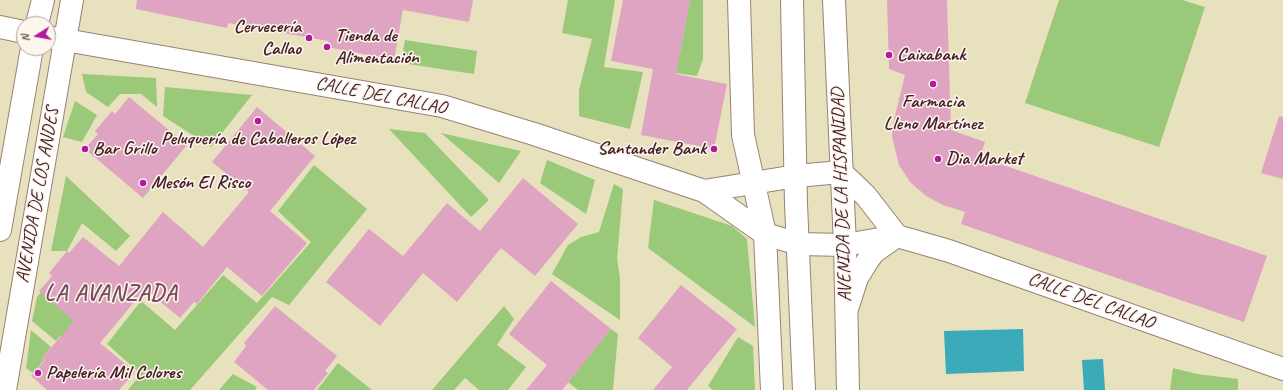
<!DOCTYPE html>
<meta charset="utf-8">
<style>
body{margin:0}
#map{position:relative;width:1283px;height:390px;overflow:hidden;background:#e8e1be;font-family:Caveat,sans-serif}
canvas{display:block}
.north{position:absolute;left:16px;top:16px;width:40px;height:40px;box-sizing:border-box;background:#fbf7ec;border:1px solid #b4a19f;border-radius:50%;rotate:259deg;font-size:11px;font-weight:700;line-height:16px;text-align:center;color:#4a1f2b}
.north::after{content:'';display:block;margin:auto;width:14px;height:18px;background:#b5179e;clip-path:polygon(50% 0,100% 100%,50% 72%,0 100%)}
</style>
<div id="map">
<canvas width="1283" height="390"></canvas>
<div class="north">N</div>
</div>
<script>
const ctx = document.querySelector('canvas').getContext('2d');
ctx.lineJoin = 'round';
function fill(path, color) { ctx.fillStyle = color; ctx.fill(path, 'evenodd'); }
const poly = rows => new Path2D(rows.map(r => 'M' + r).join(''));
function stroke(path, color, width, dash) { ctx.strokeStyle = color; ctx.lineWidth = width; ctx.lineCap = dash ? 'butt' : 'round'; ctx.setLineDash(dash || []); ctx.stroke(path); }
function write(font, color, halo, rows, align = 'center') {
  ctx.font = font + ' Caveat,sans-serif'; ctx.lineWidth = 3; ctx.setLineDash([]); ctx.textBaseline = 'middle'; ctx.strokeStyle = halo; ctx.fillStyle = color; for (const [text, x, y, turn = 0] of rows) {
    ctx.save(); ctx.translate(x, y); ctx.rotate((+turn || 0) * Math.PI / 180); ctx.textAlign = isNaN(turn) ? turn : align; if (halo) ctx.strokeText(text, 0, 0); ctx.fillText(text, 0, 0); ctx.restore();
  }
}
fill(poly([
 [568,0,615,0,604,67,643,72,630,129,579,116,579,90,592,39,562,33],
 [690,0,703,0,703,59,697,76,676,73],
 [1059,0,1182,0,1205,7,1159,147,1025,103],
 [405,40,477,51,474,74,401,63],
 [82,74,156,78,157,107,141,94,120,94,108,107,86,92],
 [165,87,252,95,211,147,163,116],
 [75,101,97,115,82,142,63,137],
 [389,129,425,133,489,200,471,217],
 [441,133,521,151,499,183],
 [547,160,595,180,586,214,540,183],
 [314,165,367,209,289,305,272,297,190,390,128,390,141,374,107,344,141,301,175,330,223,275,257,303,311,242,278,211],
 [66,176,130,236,116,251,82,223,67,251,51,251],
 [614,184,623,189,617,259,620,278,620,320,552,274,568,245,581,237,599,232],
 [654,200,732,226,747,239,755,327,648,248],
 [41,292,81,316,63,338,60,336,56,341,32,321,37,297],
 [504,306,514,319,497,345,526,367,508,390,479,390,465,378,454,390,432,390],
 [611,329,618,334,613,390,578,390,568,382],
 [31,330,51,347,42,358,44,360,33,373,26,368],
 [738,337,753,346,755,390,713,390,708,386],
 [338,363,372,390,317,390],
 [1173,368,1197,374,1238,379,1238,390,1170,390],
 [233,374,257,387,255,390,219,390]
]), '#99c979');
fill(poly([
 [1023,329,1024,371,946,374,944,331],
 [1103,359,1105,390,1084,390,1082,360]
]), '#3baab9');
fill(poly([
 [137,0,473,0,469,22,403,10,404,4,394,60,327,47,328,41,228,23,227,28,136,9],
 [623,0,690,0,676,74,727,84,714,149,641,135,653,69,611,61],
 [887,0,947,0,951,130,985,142,980,157,1267,256,1244,322,961,224,965,212,943,205,926,196,910,182,899,165,892,137,893,124,905,75,889,69],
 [129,97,187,145,143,198,85,149,98,134,95,131,112,111,115,114],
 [257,107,315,156,270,211,307,243,262,296,227,267,197,304,194,302,180,318,145,289,100,343,135,372,119,390,47,390,31,376,45,360,42,358,74,321,39,291,52,276,49,273,67,251,69,253,83,237,119,266,163,212,203,247,249,192,212,162],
 [1279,116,1283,117,1283,179,1261,173],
 [523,178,578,224,535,276,501,248,457,302,423,273,380,326,326,282,369,229,403,256,447,203,480,231],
 [551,281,611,329,562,390,526,390,547,365,509,334],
 [681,285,737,329,687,390,653,390,672,367,638,338],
 [275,306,337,356,325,371,328,373,314,390,268,390,234,362,246,346,244,343]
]), '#dfa4c1');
const minor = poly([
 [739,0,743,135,765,234,772,390]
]);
const tertiary = poly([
 [0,27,24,32],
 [48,37,442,106,534,134,704,191,765,234,799,244,845,245,897,236,949,251,1283,369],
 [704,191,796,176,841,172,866,196,897,236],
 [848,306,857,278,868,260,874,252,894,238]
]);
const secondary = poly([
 [37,24,43,0],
 [0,230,32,48],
 [5,390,72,0]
]);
const primary = poly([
 [792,0,796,204,804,390],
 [834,0,845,245,848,390]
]);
stroke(minor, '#998074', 24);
stroke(tertiary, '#998074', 24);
stroke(secondary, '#998074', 24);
stroke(primary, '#998074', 24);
stroke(minor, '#fff', 22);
stroke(tertiary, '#fff', 22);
stroke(secondary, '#fff', 22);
stroke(primary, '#fff', 22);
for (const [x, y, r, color] of [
 [309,38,4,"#b5179e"],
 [327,47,4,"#b5179e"],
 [889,55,4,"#b5179e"],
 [933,84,4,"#b5179e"],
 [258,121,4,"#b5179e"],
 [85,149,4,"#b5179e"],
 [714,149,4,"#b5179e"],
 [938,159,4,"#b5179e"],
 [143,183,4,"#b5179e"],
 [38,373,4,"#b5179e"]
]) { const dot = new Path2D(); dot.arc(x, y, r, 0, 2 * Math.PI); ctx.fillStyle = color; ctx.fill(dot); stroke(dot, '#fbf7ec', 1.5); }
write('bold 19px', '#4a1f2b', '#fbf7ec', [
 ["Cervecería",301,27,"right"],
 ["Callao",301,49,"right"],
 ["Tienda de",335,36],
 ["Alimentación",335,58],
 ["Caixabank",897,55],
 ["Farmacia",933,102,"center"],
 ["Lleno Martínez",933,124,"center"],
 ["Peluquería de Caballeros López",258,139,"center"],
 ["Bar Grillo",93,149],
 ["Santander Bank",706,149,"right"],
 ["Dia Market",946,159],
 ["Mesón El Risco",151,183],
 ["Papelería Mil Colores",46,373]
], 'left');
write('19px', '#4a1f2b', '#fbf7ec', [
 ["CALLE DEL CALLAO",381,96,11],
 ["AVENIDA DE LOS ANDES",38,195,-80],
 ["AVENIDA DE LA HISPANIDAD",842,195,-92],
 ["CALLE DEL CALLAO",1091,301,20]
]);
ctx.letterSpacing = '1px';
write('bold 23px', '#7e4e60', '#fbf7ec', [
 ["LA AVANZADA",111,294]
]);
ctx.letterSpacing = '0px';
</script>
